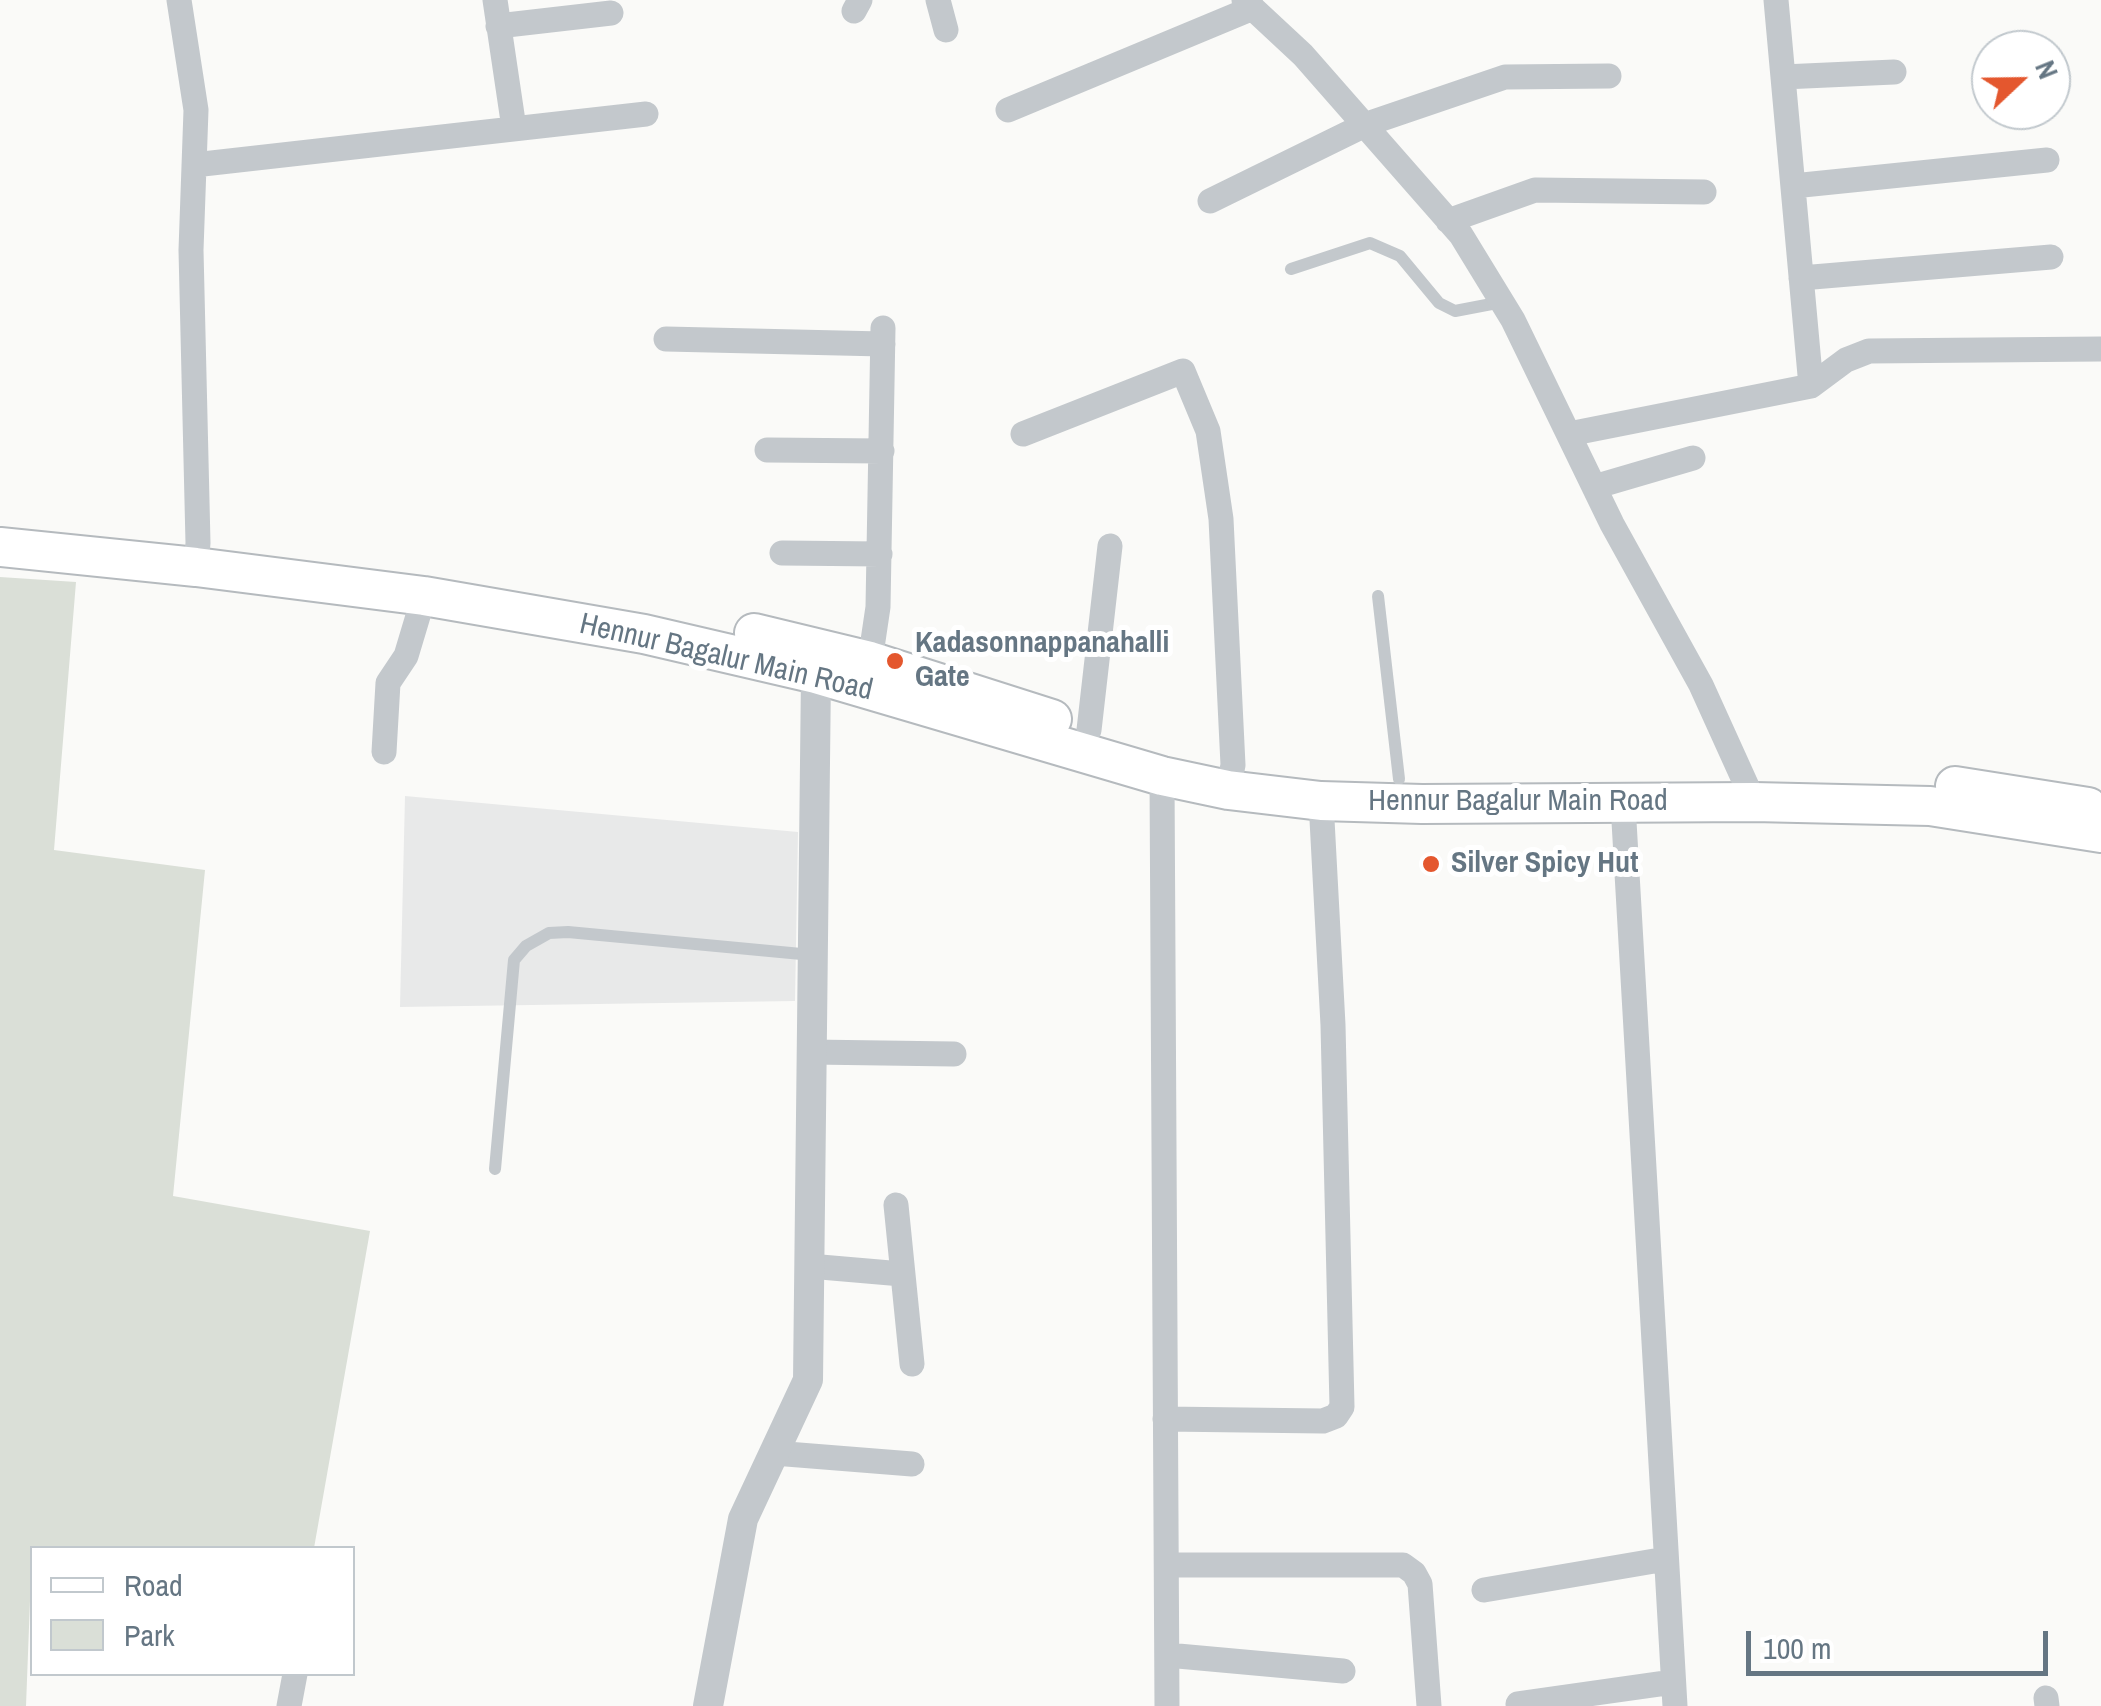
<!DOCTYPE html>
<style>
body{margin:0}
#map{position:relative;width:2101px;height:1706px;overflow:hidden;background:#fafaf8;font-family:"Archivo Narrow",sans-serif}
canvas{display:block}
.legend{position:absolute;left:30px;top:1546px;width:325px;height:130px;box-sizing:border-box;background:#fff;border:2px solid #c1c8cd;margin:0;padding:12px 18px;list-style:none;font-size:30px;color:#657683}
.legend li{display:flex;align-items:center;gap:20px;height:50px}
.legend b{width:50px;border:2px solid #c1c8cd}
.north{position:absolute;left:1971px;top:30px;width:100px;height:100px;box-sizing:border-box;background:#fff;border:2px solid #c1c8cd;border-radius:50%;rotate:68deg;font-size:28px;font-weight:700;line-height:40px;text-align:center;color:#657683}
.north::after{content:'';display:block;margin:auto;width:35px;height:45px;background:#e4572e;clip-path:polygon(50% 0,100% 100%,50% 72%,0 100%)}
.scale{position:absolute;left:1746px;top:1631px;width:302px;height:45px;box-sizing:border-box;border:5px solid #657683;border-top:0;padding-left:12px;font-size:30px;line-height:35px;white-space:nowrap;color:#657683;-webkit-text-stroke:8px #fff;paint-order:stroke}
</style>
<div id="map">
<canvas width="2101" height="1706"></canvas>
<ul class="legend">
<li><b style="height:12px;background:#fff"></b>Road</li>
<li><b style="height:28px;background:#dadfd7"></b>Park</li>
</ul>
<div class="north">N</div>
<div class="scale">100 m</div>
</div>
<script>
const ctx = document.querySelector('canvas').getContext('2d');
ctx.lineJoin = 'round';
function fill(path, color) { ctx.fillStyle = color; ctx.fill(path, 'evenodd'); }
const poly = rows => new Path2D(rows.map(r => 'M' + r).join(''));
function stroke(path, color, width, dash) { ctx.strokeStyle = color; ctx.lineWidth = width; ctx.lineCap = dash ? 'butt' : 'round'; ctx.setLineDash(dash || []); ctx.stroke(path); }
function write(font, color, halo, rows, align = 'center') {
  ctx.font = font + ' "Archivo Narrow",sans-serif'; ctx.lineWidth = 10; ctx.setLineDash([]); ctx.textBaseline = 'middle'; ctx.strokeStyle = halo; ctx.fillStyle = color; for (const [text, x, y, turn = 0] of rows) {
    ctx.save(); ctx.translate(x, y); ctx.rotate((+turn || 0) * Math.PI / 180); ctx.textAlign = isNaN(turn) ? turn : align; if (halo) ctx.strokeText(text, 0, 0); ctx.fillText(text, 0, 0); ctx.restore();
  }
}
fill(poly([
 [405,796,798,832,795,1001,400,1007]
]), '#e8e9e9');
fill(poly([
 [0,577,76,582,54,850,205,870,173,1196,370,1231,314,1548,32,1548,26,1706,0,1706]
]), '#dadfd7');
const primary = poly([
 [0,547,196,567,424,596,644,634,816,674,1162,776,1228,790,1321,801,1422,804,1754,802,1930,806,2101,833],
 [754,633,870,661,1052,719],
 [1955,786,2088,807]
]);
stroke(primary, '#b5babe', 42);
stroke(poly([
 [1291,269,1370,243,1400,256,1439,303,1455,311,1502,302],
 [1378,596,1399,779],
 [495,1169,514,960,526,946,549,933,568,932,812,955]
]), '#c3c8cc', 12);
stroke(poly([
 [179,0,196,110,191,250,198,543,196,567],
 [495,0,514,128],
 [938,0,946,30],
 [1244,0,1303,55,1461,235,1513,320,1612,524,1701,685,1754,802],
 [854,11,860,0],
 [498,26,611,13],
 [1783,77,1894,72],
 [1008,110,1253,8],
 [194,165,646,114],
 [1793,186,2047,160],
 [1210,201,1367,124,1505,77,1609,76],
 [1448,221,1535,190,1704,192],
 [1801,278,2051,257],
 [666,339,883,344],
 [1811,386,1846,360,1869,351,2101,349],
 [1023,434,1183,371,1208,431,1221,519,1233,765,1228,790],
 [1569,434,1811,386,1776,0],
 [767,450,882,451],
 [1594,487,1693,458],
 [782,553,880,554],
 [870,661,878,607,883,328],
 [1089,730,1110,546],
 [384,752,388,683,406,656,424,596],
 [1162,776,1167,1706],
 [1623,804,1675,1706],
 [811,1052,954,1054],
 [896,1205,912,1364],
 [809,1266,902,1274],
 [1165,1419,1323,1421,1336,1416,1342,1407,1333,1025,1321,801],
 [774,1453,912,1464],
 [1167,1565,1403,1565,1414,1573,1420,1584,1429,1706],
 [1484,1590,1666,1559],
 [1167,1655,1343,1671],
 [2046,1698,2047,1706],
 [1518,1704,1673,1682],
 [289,1706,295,1674]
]), '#c3c8cc', 25);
stroke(poly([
 [708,1706,743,1519,808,1380,816,674,820,656]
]), '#c3c8cc', 30);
stroke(primary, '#fff', 38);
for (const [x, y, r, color] of [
 [895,661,10,"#e4572e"],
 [1431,864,10,"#e4572e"]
]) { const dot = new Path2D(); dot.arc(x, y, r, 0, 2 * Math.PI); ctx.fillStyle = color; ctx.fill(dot); stroke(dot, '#fff', 4); }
write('bold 30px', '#657683', '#fff', [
 ["Kadasonnappanahalli",915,644],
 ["Gate",915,678],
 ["Silver Spicy Hut",1451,864]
], 'left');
write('30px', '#657683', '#fff', [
 ["Hennur Bagalur Main Road",726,658,13],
 ["Hennur Bagalur Main Road",1518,802]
]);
</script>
